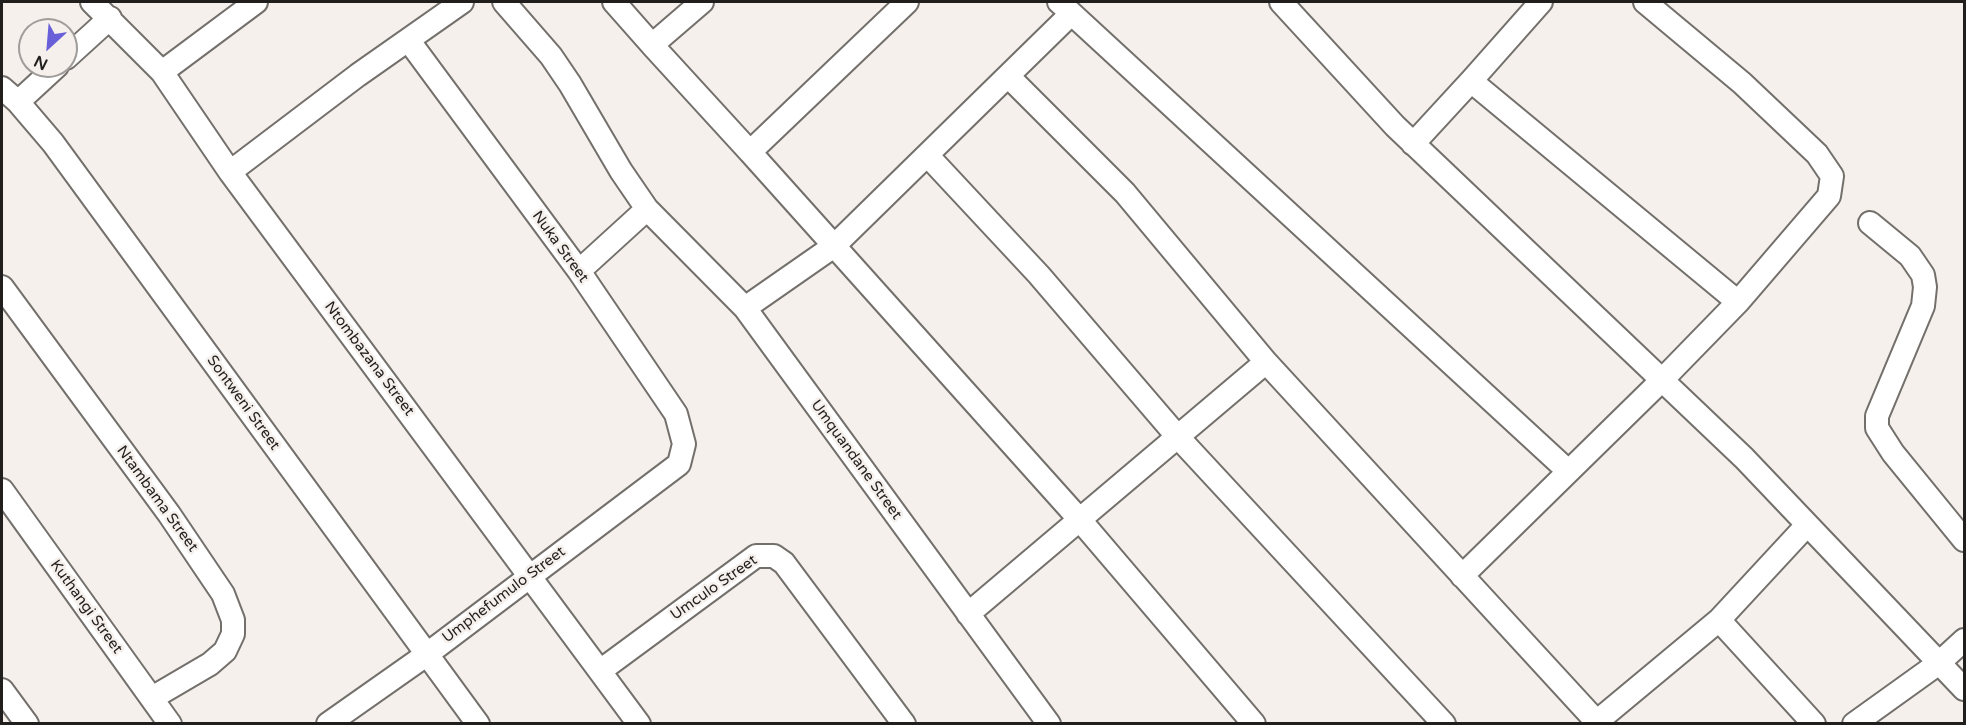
<!DOCTYPE html>
<style>
body{margin:0}
#map{position:relative;width:1966px;height:725px;overflow:hidden;background:#f5f0ec;font-family:"Varela Round",sans-serif}
canvas{display:block}
.frame{position:absolute;inset:0;border:3px solid #201f1d;pointer-events:none}
.north{position:absolute;left:18px;top:18px;width:60px;height:60px;box-sizing:border-box;background:#f5f0ec;border:2px solid #a09c99;border-radius:50%;rotate:206deg;font-size:16px;font-weight:700;line-height:24px;text-align:center;color:#201f1d}
.north::after{content:'';display:block;margin:auto;width:21px;height:27px;background:#685fd9;clip-path:polygon(50% 0,100% 100%,50% 72%,0 100%)}
</style>
<div id="map">
<canvas width="1966" height="725"></canvas>
<div class="frame"></div>
<div class="north">N</div>
</div>
<script>
const ctx = document.querySelector('canvas').getContext('2d');
ctx.lineJoin = 'round';
const poly = rows => new Path2D(rows.map(r => 'M' + r).join(''));
function stroke(path, color, width, dash) { ctx.strokeStyle = color; ctx.lineWidth = width; ctx.lineCap = dash ? 'butt' : 'round'; ctx.setLineDash(dash || []); ctx.stroke(path); }
function write(font, color, halo, rows, align = 'center') {
  ctx.font = font + ' "Varela Round",sans-serif'; ctx.lineWidth = 5; ctx.setLineDash([]); ctx.textBaseline = 'middle'; ctx.strokeStyle = halo; ctx.fillStyle = color; for (const [text, x, y, turn = 0] of rows) {
    ctx.save(); ctx.translate(x, y); ctx.rotate((+turn || 0) * Math.PI / 180); ctx.textAlign = isNaN(turn) ? turn : align; if (halo) ctx.strokeText(text, 0, 0); ctx.fillText(text, 0, 0); ctx.restore();
  }
}
const minor = poly([
 [92,2,162,72,230,172,639,724],
 [504,2,551,56,570,84,621,171,647,209],
 [614,2,652,45,702,2],
 [907,2,750,152,1080,520,1254,724],
 [1059,2,1567,470],
 [1281,2,1395,126,1744,458,1964,689],
 [1541,2,1471,81,1738,302],
 [652,45,750,152],
 [66,58,110,18],
 [162,72,256,2],
 [1008,76,1125,193,1266,362],
 [2,88,18,102,53,143,478,724],
 [18,102,57,66],
 [1413,144,1471,81],
 [928,156,1039,275,1177,436,1444,724],
 [230,172,358,75,462,2],
 [1870,223,1910,256,1923,275,1925,287,1923,306,1877,416,1877,428,1893,453,1964,540],
 [579,271,647,209,745,308,1049,724],
 [2,287,169,514,223,594,233,620,233,634,225,651,210,664,152,698],
 [745,308,834,246,1071,14],
 [2,490,170,724],
 [1462,576,1663,379,1738,302,1829,196,1832,176,1817,154,1742,83,1645,2],
 [968,614,1266,362,1596,721],
 [1719,620,1814,724],
 [600,671,756,556,774,556,784,563,904,724],
 [2,690,27,724],
 [328,724,426,655,679,464,684,444,676,414,579,271,409,41],
 [1594,724,1719,620,1807,525],
 [1854,724,1939,663,1964,640]
]);
stroke(minor, '#736f6b', 26);
stroke(minor, '#fff', 22);
write('15px', '#201f1d', '#f5f0ec', [
 ["Nuka Street",560,247,54],
 ["Ntombazana Street",369,359,53],
 ["Sontweni Street",243,403,54],
 ["Umquandane Street",856,460,54],
 ["Ntambama Street",157,499,54],
 ["Umculo Street",714,588,-35],
 ["Umphefumulo Street",504,595,-37],
 ["Kuthangi Street",86,607,54]
]);
</script>
